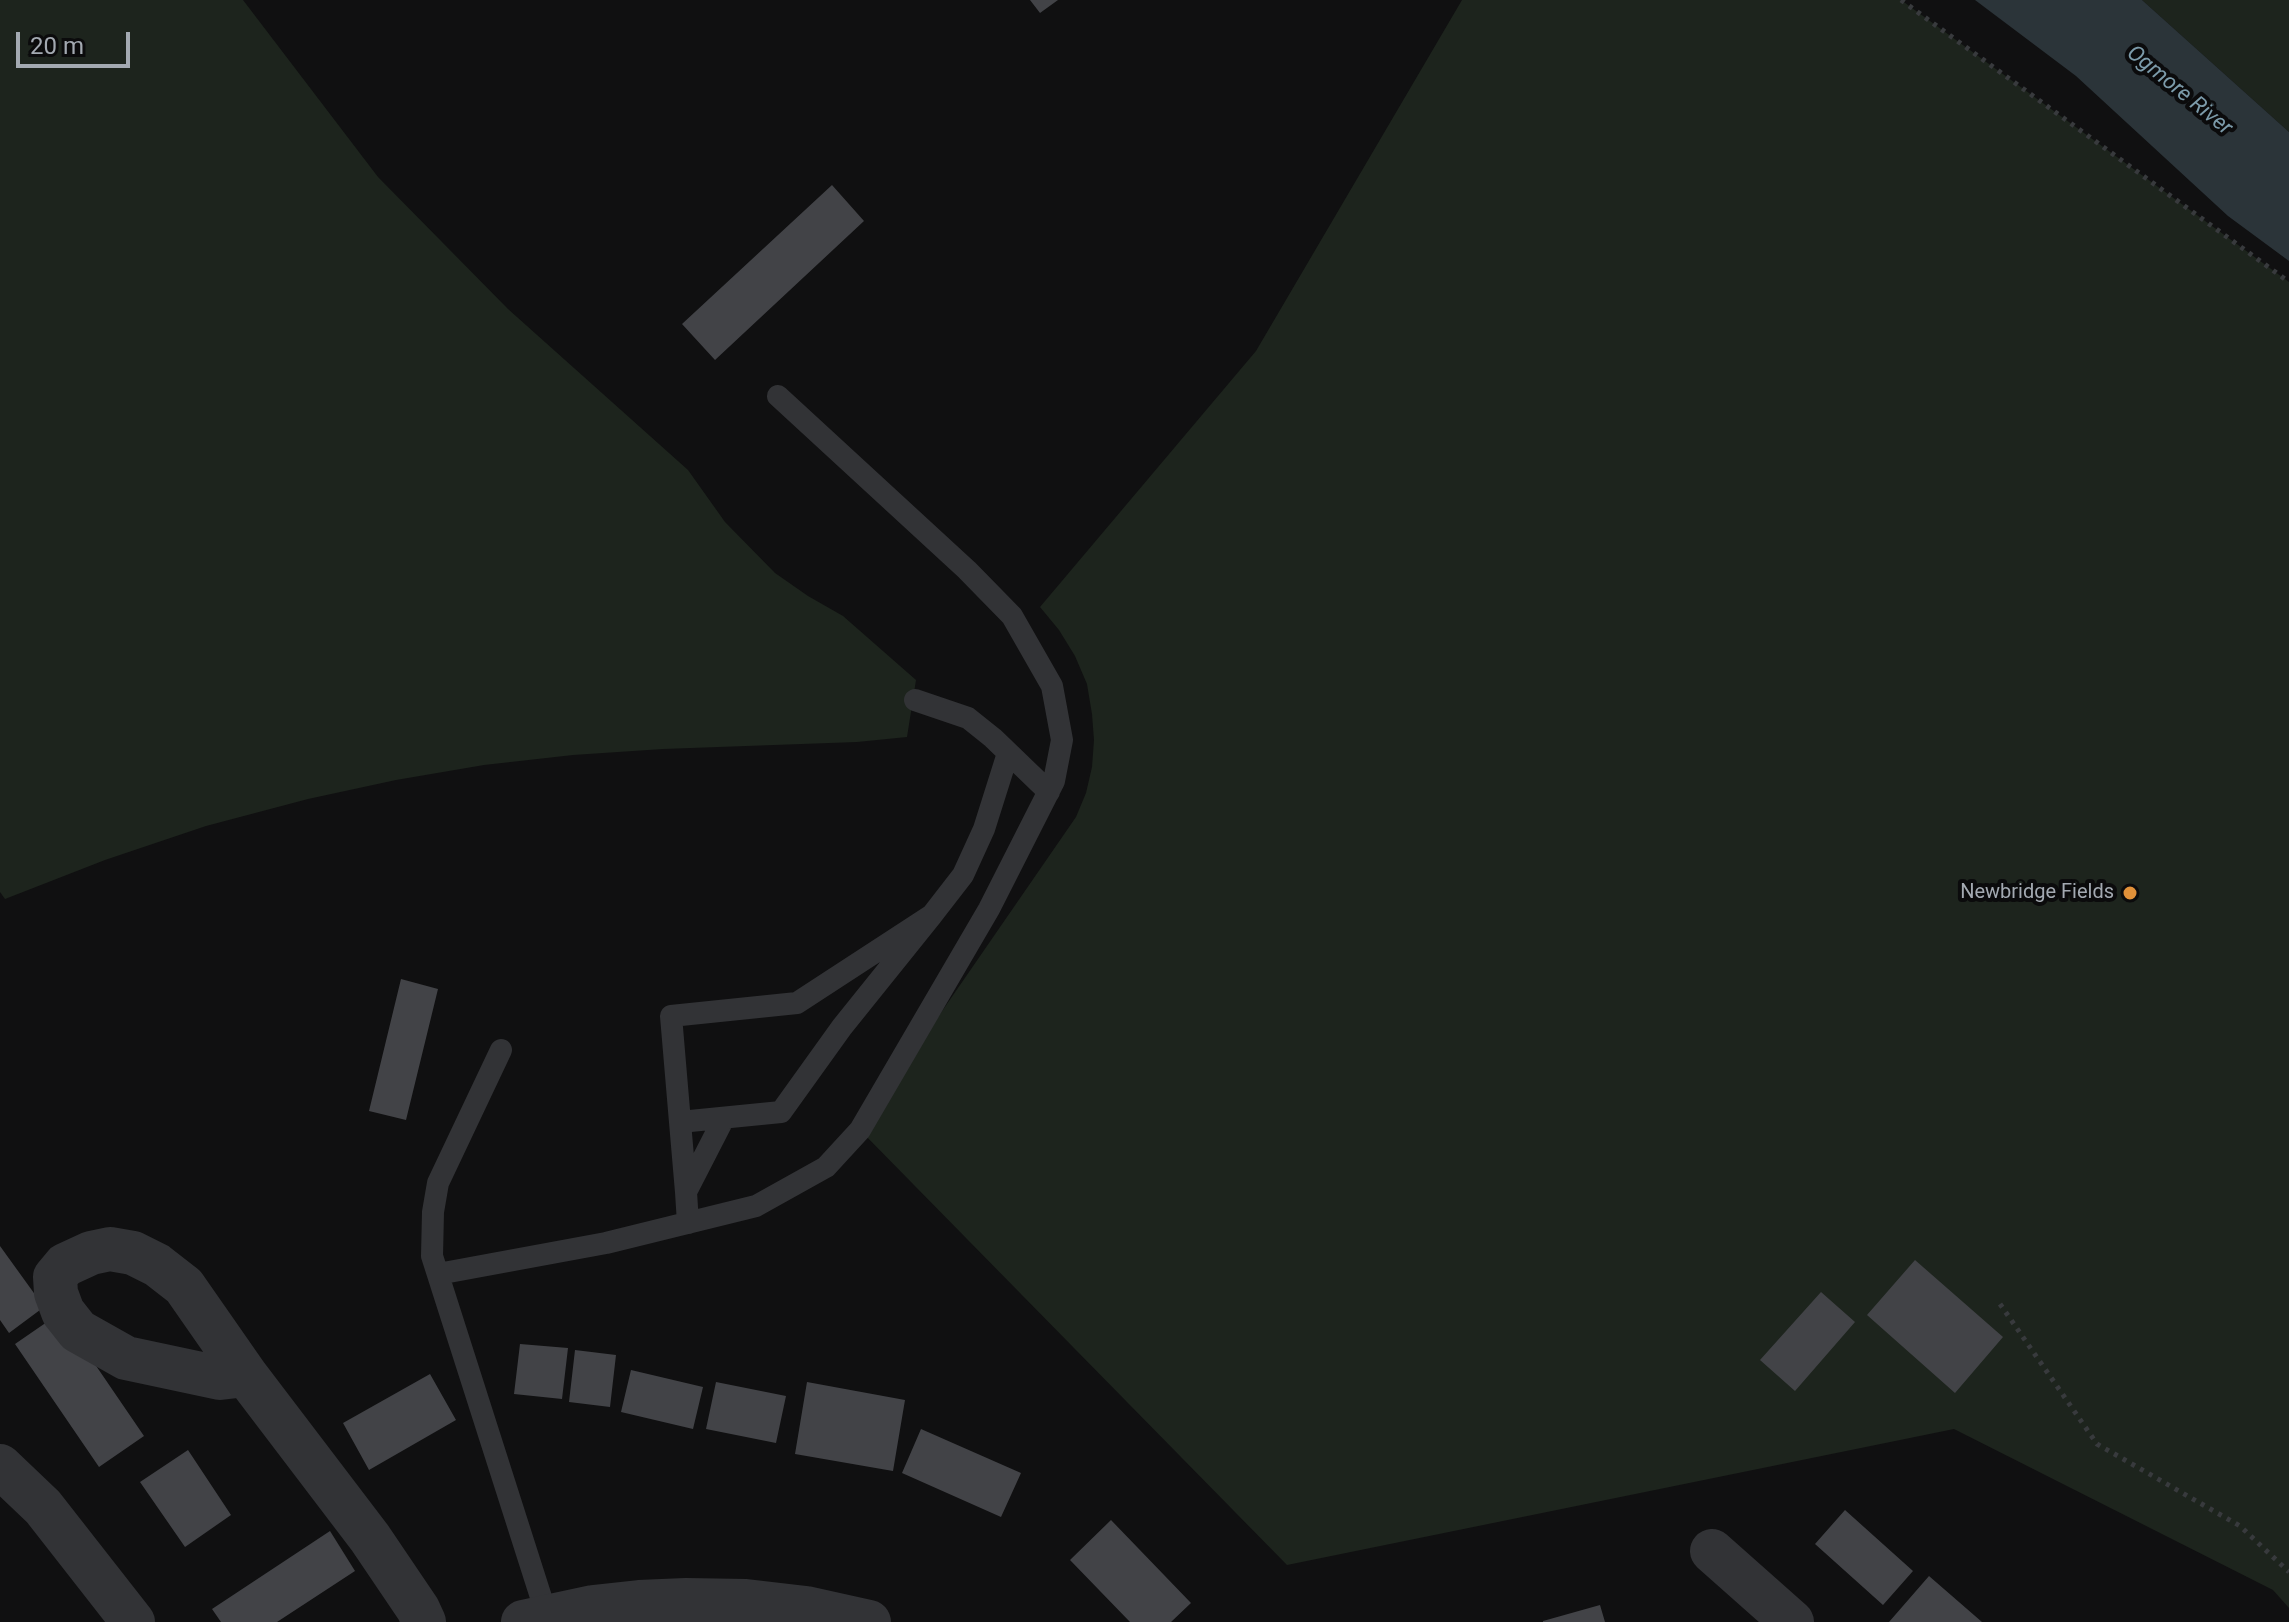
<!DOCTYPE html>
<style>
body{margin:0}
#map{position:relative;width:2289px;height:1622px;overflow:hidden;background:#101011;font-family:Roboto,sans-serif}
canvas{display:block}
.scale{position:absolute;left:16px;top:32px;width:114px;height:36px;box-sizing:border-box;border:4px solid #a3a9b1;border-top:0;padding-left:10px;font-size:24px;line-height:28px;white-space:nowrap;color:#a3a9b1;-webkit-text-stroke:6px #0b0b0c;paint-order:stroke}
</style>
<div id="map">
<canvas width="2289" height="1622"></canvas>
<div class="scale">20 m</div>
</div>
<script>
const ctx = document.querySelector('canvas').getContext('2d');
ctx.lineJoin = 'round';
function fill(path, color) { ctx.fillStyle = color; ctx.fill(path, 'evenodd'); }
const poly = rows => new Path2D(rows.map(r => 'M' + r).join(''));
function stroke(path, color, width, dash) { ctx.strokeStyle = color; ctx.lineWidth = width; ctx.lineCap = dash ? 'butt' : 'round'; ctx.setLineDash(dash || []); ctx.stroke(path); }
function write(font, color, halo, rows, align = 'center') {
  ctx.font = font + ' Roboto,sans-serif'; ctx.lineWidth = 8; ctx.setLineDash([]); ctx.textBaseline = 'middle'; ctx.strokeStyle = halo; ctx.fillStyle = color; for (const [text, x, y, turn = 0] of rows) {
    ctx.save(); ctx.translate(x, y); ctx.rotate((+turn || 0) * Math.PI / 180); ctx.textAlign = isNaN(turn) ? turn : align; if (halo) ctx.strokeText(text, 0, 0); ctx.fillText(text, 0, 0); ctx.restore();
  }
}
fill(poly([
 [0,0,243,0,378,177,508,309,688,470,725,522,775,573,808,596,843,616,916,680,907,737,857,742,663,749,573,755,484,765,396,780,308,799,206,826,105,860,5,899,0,892],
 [1462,0,1901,0,2289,282,2289,1608,2273,1590,1954,1429,1287,1565,860,1130,1076,817,1086,793,1092,767,1094,740,1092,714,1087,684,1075,656,1059,630,1040,607,1256,351],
 [2142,0,2289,0,2289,132]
]), '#1d241d');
fill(poly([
 [1975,0,2142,0,2289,132,2289,261,2228,216,2076,76]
]), '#2b3439');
fill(poly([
 [1030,0,1058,0,1040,13],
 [832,185,864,221,715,360,682,324],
 [401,979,438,989,406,1120,369,1111],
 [0,1246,44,1307,9,1333,0,1320],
 [1915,1260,2003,1337,1955,1393,1867,1315],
 [1821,1292,1855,1322,1795,1391,1760,1360],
 [60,1313,144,1436,99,1467,15,1344],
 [520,1344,568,1348,562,1399,514,1394],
 [575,1350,616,1355,610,1407,569,1402],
 [631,1370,703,1387,693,1429,621,1412],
 [430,1374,456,1420,369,1470,343,1423],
 [716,1382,786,1396,776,1443,706,1429],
 [807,1382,905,1400,893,1471,795,1454],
 [921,1429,1021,1473,1001,1517,902,1473],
 [188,1450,231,1515,185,1547,140,1482],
 [1845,1510,1913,1571,1883,1605,1815,1544],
 [1111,1520,1191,1603,1171,1622,1130,1622,1070,1560],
 [330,1531,355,1571,277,1622,221,1622,212,1609],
 [1929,1576,1982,1622,1889,1622],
 [1600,1605,1605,1622,1543,1622,1543,1621]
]), '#424347');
stroke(poly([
 [1901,0,2289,282],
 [2000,1304,2097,1444,2240,1526,2289,1572]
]), '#383a3d', 5, [4, 6]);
stroke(poly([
 [915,700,968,718,993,738,1049,792],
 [932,915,963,875,984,829,1008,753],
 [501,1050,438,1183,433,1212,432,1256,547,1616],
 [680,1122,781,1112,842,1027,932,915,797,1003,671,1016,680,1122,686,1192,688,1223],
 [686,1192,724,1118],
 [438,1274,606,1243,756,1206,826,1167,860,1130,989,909,1054,781,1062,740,1052,686,1012,616,967,570,778,396]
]), '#323336', 22);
stroke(poly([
 [246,1375,220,1378,126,1358,78,1331,63,1312,56,1293,55,1277,65,1265,91,1253,110,1249,133,1253,157,1265,184,1286,246,1375,370,1538,418,1609,424,1622],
 [0,1466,43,1507,133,1622],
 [1712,1551,1792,1622],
 [523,1622,593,1607,639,1602,686,1600,746,1601,806,1608,869,1622]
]), '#323336', 44);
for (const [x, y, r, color] of [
 [2130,893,8,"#e19139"]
]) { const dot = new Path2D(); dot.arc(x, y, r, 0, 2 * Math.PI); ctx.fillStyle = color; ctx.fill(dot); stroke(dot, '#0b0b0c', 3); }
write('20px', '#a3a9b1', '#0b0b0c', [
 ["Newbridge Fields",2114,893]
], 'right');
write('italic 22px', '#7c9baa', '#0b0b0c', [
 ["Ogmore River",2179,91,39]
]);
</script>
